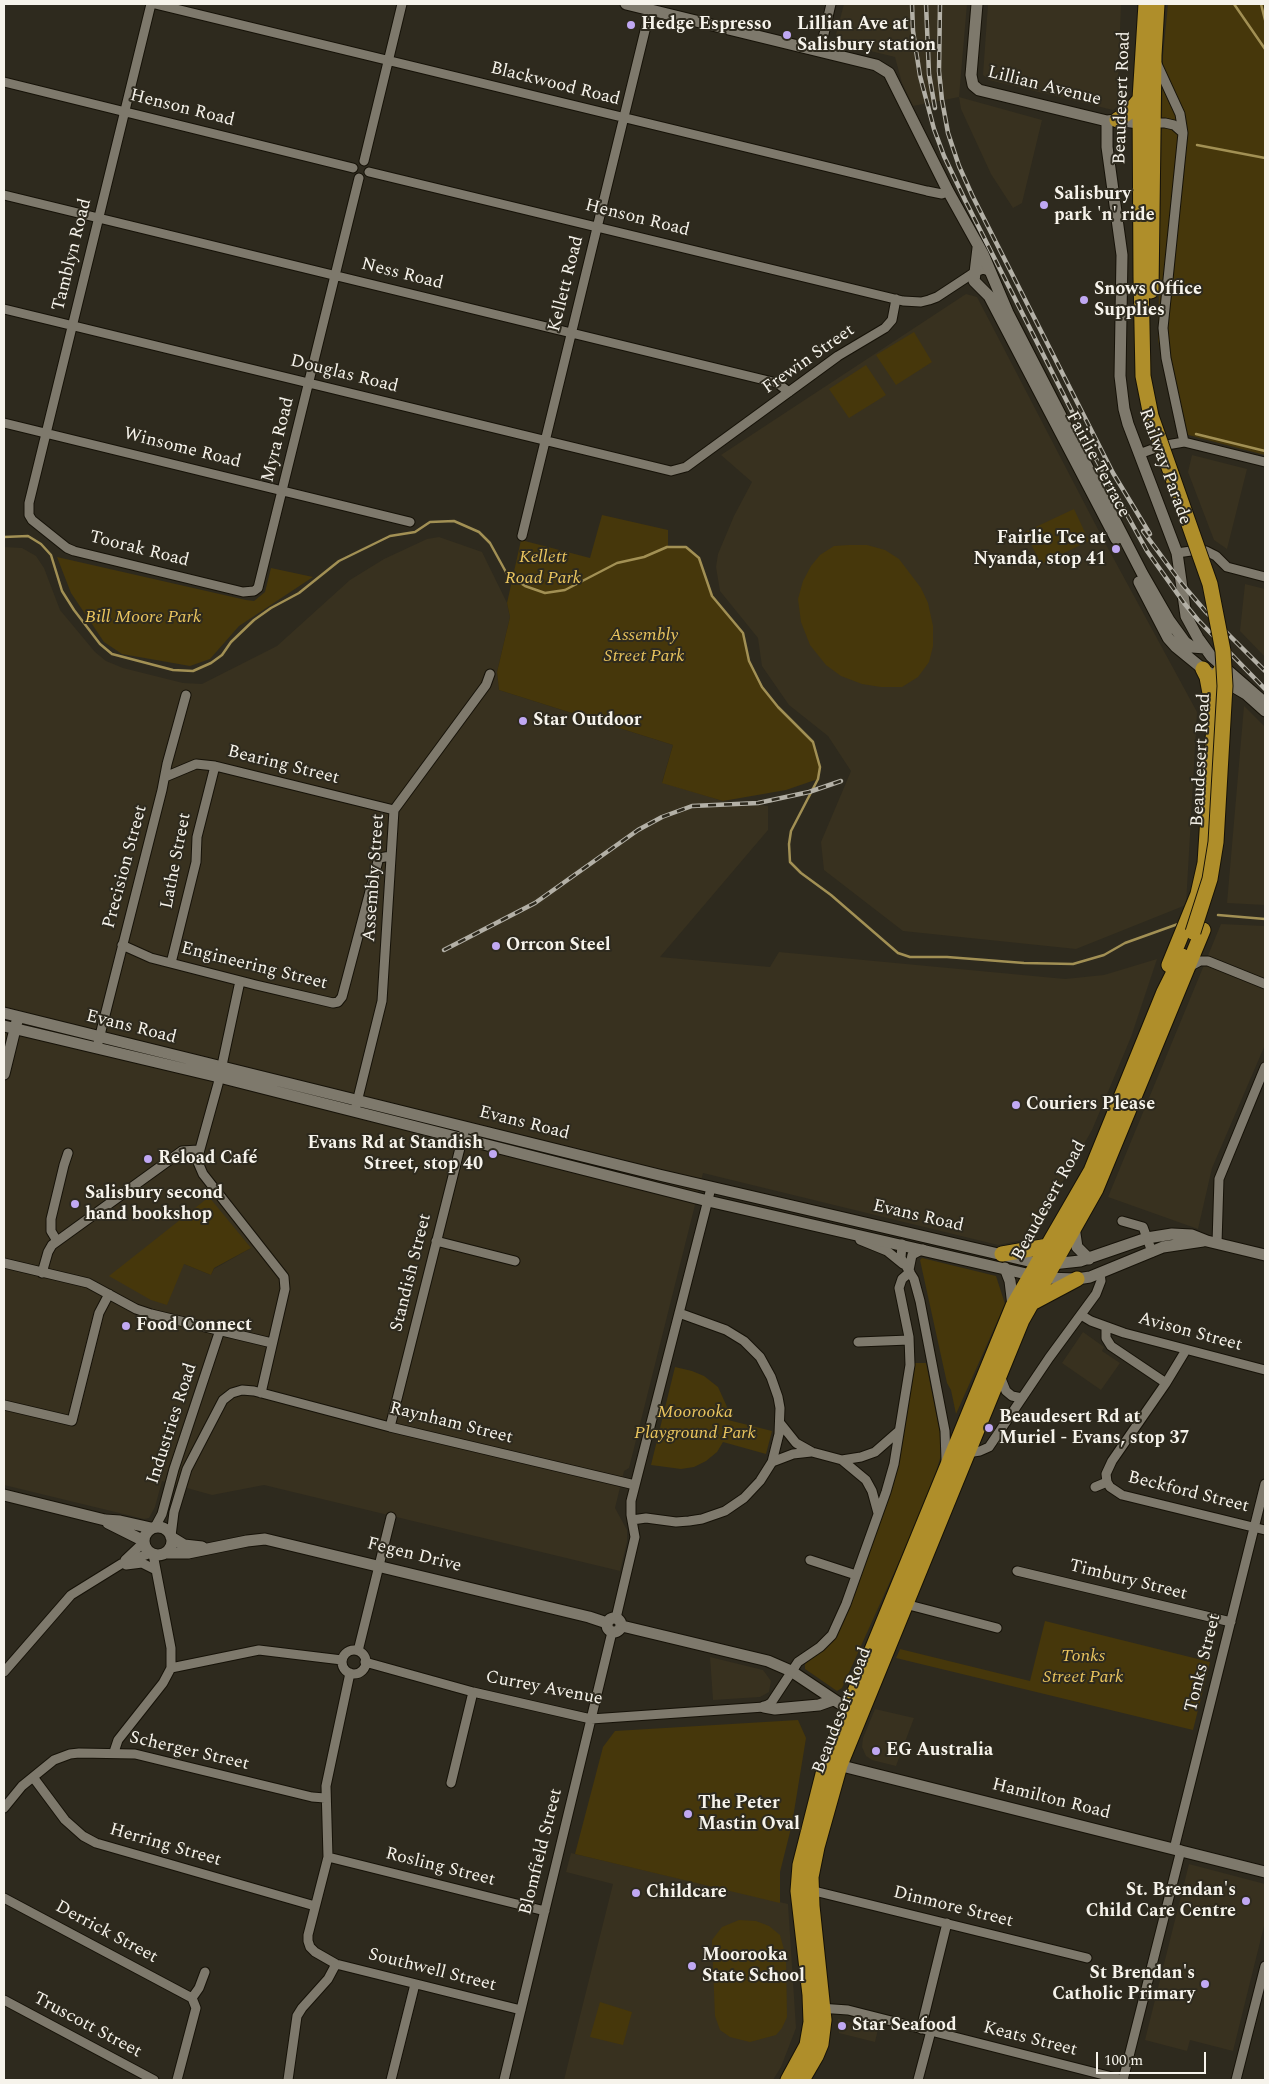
<!DOCTYPE html>
<meta charset="utf-8">
<style>
body{margin:0}
#map{position:relative;width:1269px;height:2084px;overflow:hidden;background:#2e2a1e;font-family:Spectral,serif}
canvas{display:block}
.frame{position:absolute;inset:0;border:5px solid #f6f3eb;pointer-events:none}
.scale{position:absolute;left:1096px;top:2052px;width:110px;height:22px;box-sizing:border-box;border:2px solid #f6f3eb;border-top:0;padding-left:6px;font-size:15px;line-height:18px;white-space:nowrap;color:#f6f3eb;-webkit-text-stroke:4px #2e2a1e;paint-order:stroke}
</style>
<div id="map">
<canvas width="1269" height="2084"></canvas>
<div class="frame"></div>
<div class="scale">100 m</div>
</div>
<script>
const ctx = document.querySelector('canvas').getContext('2d');
ctx.lineJoin = 'round';
function fill(path, color) { ctx.fillStyle = color; ctx.fill(path, 'evenodd'); }
const poly = rows => new Path2D(rows.map(r => 'M' + r).join(''));
function stroke(path, color, width, dash) { ctx.strokeStyle = color; ctx.lineWidth = width; ctx.lineCap = dash ? 'butt' : 'round'; ctx.setLineDash(dash || []); ctx.stroke(path); }
function write(font, color, halo, rows, align = 'center') {
  ctx.font = font + ' Spectral,serif'; ctx.lineWidth = 4; ctx.setLineDash([]); ctx.textBaseline = 'middle'; ctx.strokeStyle = halo; ctx.fillStyle = color; for (const [text, x, y, turn = 0] of rows) {
    ctx.save(); ctx.translate(x, y); ctx.rotate((+turn || 0) * Math.PI / 180); ctx.textAlign = isNaN(turn) ? turn : align; if (halo) ctx.strokeText(text, 0, 0); ctx.fillText(text, 0, 0); ctx.restore();
  }
}
fill(poly([
 [844,4,967,4,959,97,1042,120,1022,203,1013,208,991,174,961,109,959,97,913,106,902,83,895,57,834,42],
 [988,4,1121,4,1117,107,1113,110,989,80,983,75],
 [966,294,977,297,1103,539,1197,712,1186,905,1076,949,903,931,824,870,821,842,851,771,828,736,789,705,762,666,758,638,720,591,716,567,718,554,734,516,752,482,721,455],
 [1192,455,1247,469,1227,549,1214,540,1188,472],
 [439,537,482,552,507,603,510,617,497,672,499,690,673,745,662,782,723,801,768,806,768,830,660,957,770,967,779,952,1065,979,1104,975,1157,959,1131,1037,1092,1130,1033,1234,1023,1240,998,1245,703,1173,629,1468,624,1471,615,1508,627,1530,627,1542,620,1571,264,1485,212,1495,162,1481,155,1507,149,1518,144,1519,4,1485,4,547,22,548,36,556,44,568,60,610,95,652,106,661,123,668,183,683,202,684,277,646,350,580,384,559,427,539],
 [251,1248,214,1269,211,1275,184,1264],
 [1245,584,1265,589,1265,657,1240,631],
 [1244,706,1265,727,1265,905,1227,903],
 [1221,924,1265,926,1265,1045,1212,1168,1198,1229,1108,1197],
 [1083,1332,1104,1347,1102,1351,1120,1363,1101,1390,1062,1363],
 [710,1657,763,1670,771,1681,769,1692,760,1697,713,1700],
 [875,1709,914,1718,896,1766,872,1760,866,1756,862,1747,863,1738],
 [571,1853,788,1904,796,2028,781,2067,773,2080,564,2080,613,1884,566,1872],
 [1189,1864,1265,1884,1265,1922,1233,2051,1190,2040,1187,2051,1145,2040],
 [838,2019,878,2029,875,2042,839,2033]
]), '#38311f');
fill(poly([
 [1168,4,1265,4,1265,455,1177,432,1158,340,1163,56],
 [914,332,932,362,896,385,876,355],
 [866,365,886,395,849,418,829,389],
 [1074,509,1089,541,1041,564,1025,532],
 [602,515,668,530,668,547,686,547,699,558,712,596,743,633,749,661,762,687,778,707,813,742,820,767,818,779,786,790,723,801,662,783,673,745,499,690,497,672,510,617,507,603,521,540,590,558],
 [849,545,867,545,885,550,899,559,921,588,928,603,933,626,933,646,929,662,918,677,902,687,881,687,862,684,841,676,826,665,810,645,801,622,798,599,803,581,811,566,820,555,834,546],
 [57,557,246,600,254,601,265,592,271,568,313,577,239,626,210,659,190,666,122,654,104,642,71,593],
 [209,1197,251,1248,214,1268,211,1275,184,1264,167,1305,151,1300,109,1276],
 [922,1258,996,1276,1005,1304,956,1414,951,1390,947,1383,920,1260],
 [913,1363,926,1363,943,1448,930,1493,842,1688,837,1691,808,1671,805,1669,805,1664,823,1649,882,1515],
 [675,1367,692,1371,704,1376,718,1387,728,1409,728,1420,772,1431,766,1454,723,1442,717,1452,706,1461,694,1467,681,1469,651,1465],
 [1045,1621,1210,1662,1193,1730,896,1658,900,1649,1030,1681],
 [798,1720,806,1738,792,1824,780,1872,780,1903,575,1854,603,1747,615,1731],
 [739,1920,756,1921,769,1926,780,1935,786,1957,787,2017,782,2028,776,2035,750,2042,730,2037,720,2030,715,2016,712,1940,722,1927],
 [600,2002,632,2012,623,2045,590,2037]
]), '#46370b');
stroke(poly([
 [1234,4,1265,49],
 [1261,4,1265,20],
 [1197,145,1265,158],
 [1196,434,1265,451],
 [4,537,28,536,41,544,51,555,62,591,74,610,100,644,112,654,173,670,193,671,211,663,222,655,231,642,254,620,271,608,299,593,339,561,390,536,415,532,430,522,454,521,479,532,490,543,507,574,525,586,545,593,565,590,617,563,644,557,667,547,686,547,699,558,712,596,743,633,749,661,762,687,778,707,813,742,820,767,818,779,791,831,789,844,790,862,801,873,831,895,898,953,910,957,947,957,1024,963,1073,964,1104,955,1125,943,1178,924],
 [1218,915,1265,919]
]), '#a29054', 2.5);
const street = poly([
 [151,4,29,503,29,515,32,520,67,548,74,551,243,592,254,591,258,588,359,178],
 [155,4,927,191,942,194,948,191],
 [820,51,831,4],
 [1157,64,1180,114,1183,133,1163,328,1166,358,1184,442],
 [4,82,353,168],
 [1153,123,1165,123,1174,125,1183,133],
 [364,161,402,4],
 [369,172,903,301,921,302,929,300,937,297,975,272,983,269,989,271],
 [4,195,777,383,789,392],
 [4,309,671,471,686,467,838,356,885,328,892,320,896,299],
 [4,423,410,522],
 [1139,454,1161,446,1184,442,1265,462],
 [522,536,650,10],
 [1177,553,1198,550,1206,551,1216,556,1227,567,1265,577],
 [165,777,196,764,215,766,394,810],
 [122,945,151,958,256,985,333,1003,338,1002,342,997,378,861,379,858,391,856],
 [171,963,196,862,197,837,215,766],
 [1189,967,1200,961,1208,961,1265,984],
 [240,981,218,1084,197,1160,203,1174,284,1277,285,1289,261,1393],
 [98,1043,162,790,167,764,186,695],
 [356,1106,382,1001,394,810,486,685,490,674],
 [1122,1221,1143,1227,1152,1252],
 [860,1240,887,1251,903,1264],
 [57,1241,51,1231,51,1219,64,1165,68,1153],
 [436,1241,515,1261],
 [1217,1243,1219,1179,1265,1067],
 [902,1244,901,1258,914,1279,920,1301,945,1431,946,1460],
 [4,1263,88,1283,136,1309,151,1314,272,1343],
 [909,1270,912,1255,923,1249],
 [42,1273,48,1252,52,1245,182,1151,198,1150],
 [1081,1315,1091,1321,1124,1333,1265,1370],
 [1106,1327,1106,1338,1111,1346,1166,1383],
 [858,1342,909,1340],
 [1186,1350,1166,1383,1112,1461,1106,1474,1107,1482,1110,1487,1122,1495,1265,1530],
 [1000,1376,1006,1391,1012,1396,1022,1398],
 [4,1405,72,1421,99,1313,109,1294],
 [780,1423,796,1443,812,1452,842,1460,861,1457,875,1452,899,1431],
 [390,1427,465,1128],
 [967,1453,980,1451,989,1447,1049,1358,1096,1294,1101,1281,1100,1273],
 [842,1460,866,1480,872,1491,878,1513],
 [772,1462,793,1454,811,1452],
 [1095,1487,1107,1482],
 [632,1520,646,1518,676,1522,689,1521,702,1519,725,1511,744,1498,760,1481,772,1462,779,1434,780,1408,778,1397,771,1377,760,1357,744,1341,726,1330,679,1313],
 [155,1527,162,1514,174,1469,220,1330],
 [171,1536,174,1512,187,1469,223,1400,232,1393,242,1390,254,1391,390,1427,635,1485],
 [125,1560,144,1542],
 [810,1560,856,1575],
 [126,1565,142,1563,156,1570],
 [1017,1571,1231,1622],
 [905,1604,997,1628],
 [616,1618,635,1537,631,1515,631,1501,711,1188],
 '342 1662a12 12 0 1 1 24 0a12 12 0 1 1-24 0Z',
 [358,1651,391,1517],
 [365,1662,473,1692,591,1719,764,1707,771,1703,798,1662,820,1647,832,1635,846,1604,886,1492,894,1464,910,1365,909,1337,899,1288,902,1279,910,1272],
 [171,1668,259,1650,342,1660],
 [4,1672,71,1595,121,1564,151,1553],
 [350,1673,326,1786,328,1857,308,1935,308,1941,310,1947,315,1952,336,1964,521,2010],
 [114,1752,118,1740,163,1683,171,1668,171,1648,153,1554],
 [33,1777,65,1820,83,1836,96,1843,315,1906],
 [451,1783,473,1692],
 [4,1808,22,1786,54,1760,70,1754,79,1753,135,1754,312,1797,325,1798],
 [1174,1849,1265,1484],
 [328,1857,545,1911],
 [810,1890,1087,1958],
 [4,1898,192,1998],
 [192,1998,199,1988,205,1972],
 [4,2000,154,2080],
 [819,2008,848,2010,1124,2080],
 [921,2029,947,1923],
 [177,2080,196,2008,192,1998],
 [288,2080,297,2016,302,2008,328,1979,336,1964],
 [391,2080,415,1984],
 [504,2080,612,1632],
 [918,2080,931,2031],
 [1123,2080,1181,1850],
 [1236,2080,1265,1966]
]);
const secondary = poly([
 [626,4,876,65,889,73,948,191,983,254,1008,313,1142,573,1169,620,1185,642,1192,647,1205,648],
 [977,4,971,75,973,85,979,90,1107,121,1116,120,1146,124],
 [1107,121,1107,147,1122,255,1120,376,1124,409,1128,424,1177,553,1186,616,1198,638,1211,656,1265,703],
 [978,248,974,281,989,296,1116,539],
 [1139,582,1168,638,1176,647,1203,669,1246,694,1265,711],
 [4,1013,659,1175,1037,1263,1052,1264,1080,1261,1147,1238,1172,1234,1192,1235,1207,1241,1265,1255],
 [4,1026,219,1077,708,1201,1044,1278,1077,1279,1090,1277,1163,1247,1203,1241],
 [4,1074,17,1021],
 [1074,1227,1077,1247,1089,1259],
 [1005,1268,1010,1281,1013,1306],
 [4,1495,105,1520,120,1521,151,1528],
 [108,1523,144,1541],
 '144 1541a14 14 0 1 1 28 0a14 14 0 1 1-28 0Z',
 [171,1537,184,1545,202,1547],
 [165,1553,188,1553,247,1541,265,1539,589,1617,607,1623],
 '607 1625a7 7 0 1 1 14 0a7 7 0 1 1-14 0Z',
 [622,1626,768,1661,791,1671,839,1703,855,1709],
 [764,1707,775,1709,819,1705,833,1700],
 [834,1764,1265,1872]
]);
const highway = poly([
 [1146,4,1140,99,1141,277,1143,376,1151,416],
 [1117,120,1129,112,1140,99],
 [1151,291,1154,55,1157,4],
 [1203,669,1207,677,1210,693],
 [1169,965,1198,894,1205,863,1214,725,1212,691,1215,681,1223,666],
 [1002,1254,1048,1246],
 [1030,1304,1077,1279],
 [788,2080,807,2045,811,2022,810,1995,798,1891,800,1865,823,1774,835,1740,1013,1306,1091,1171,1164,992,1182,956],
 [802,2080,816,2056,821,2044,824,2020,812,1906,811,1877,817,1847,840,1765,1022,1320,1096,1189,1203,930]
]);
stroke(street, '#161208', 11);
stroke(secondary, '#161208', 13);
stroke(highway, '#161208', 17);
stroke(street, '#7e796c', 9);
stroke(secondary, '#7e796c', 11);
stroke(highway, '#af8e2a', 15);
const rail = poly([
 [912,4,913,31,920,76,934,129,944,156,965,200,1095,457,1147,551,1184,603,1198,620,1265,689],
 [926,4,929,74,935,108],
 [940,4,939,71,942,100,948,133,959,166,972,195,1113,473,1150,534],
 [1143,531,1182,584,1206,612,1265,671],
 [444,950,535,903,638,830,662,817,692,806,758,803,809,792,841,781]
]);
stroke(rail, '#b3b0a6', 4.5);
stroke(rail, '#2e2a1e', 2.5, [8]);
const highwayBridge = poly([
 [1151,416,1210,584,1223,651,1225,686,1216,842,1210,879,1193,932]
]);
stroke(highwayBridge, '#161208', 17, []);
stroke(highwayBridge, '#af8e2a', 15);
for (const [x, y, r, color] of [
 [631,25,5,"#c0a8f3"],
 [787,35,5,"#c0a8f3"],
 [1044,205,5,"#c0a8f3"],
 [1084,300,5,"#c0a8f3"],
 [1116,549,5,"#c0a8f3"],
 [523,721,5,"#c0a8f3"],
 [496,946,5,"#c0a8f3"],
 [1016,1105,5,"#c0a8f3"],
 [493,1154,5,"#c0a8f3"],
 [148,1159,5,"#c0a8f3"],
 [75,1204,5,"#c0a8f3"],
 [126,1326,5,"#c0a8f3"],
 [989,1428,5,"#c0a8f3"],
 [876,1751,5,"#c0a8f3"],
 [688,1814,5,"#c0a8f3"],
 [636,1893,5,"#c0a8f3"],
 [1246,1901,5,"#c0a8f3"],
 [692,1966,5,"#c0a8f3"],
 [1205,1984,5,"#c0a8f3"],
 [842,2026,5,"#c0a8f3"]
]) { const dot = new Path2D(); dot.arc(x, y, r, 0, 2 * Math.PI); ctx.fillStyle = color; ctx.fill(dot); stroke(dot, '#2e2a1e', 2); }
write('bold 18px', '#f6f3eb', '#2e2a1e', [
 ["Hedge Espresso",641,25],
 ["Lillian Ave at",797,25],
 ["Salisbury station",797,46],
 ["Salisbury",1054,195],
 ["park 'n' ride",1054,216],
 ["Snows Office",1094,290],
 ["Supplies",1094,311],
 ["Fairlie Tce at",1106,539,"right"],
 ["Nyanda, stop 41",1106,560,"right"],
 ["Star Outdoor",533,721],
 ["Orrcon Steel",506,946],
 ["Couriers Please",1026,1105],
 ["Evans Rd at Standish",483,1144,"right"],
 ["Street, stop 40",483,1165,"right"],
 ["Reload Café",158,1159],
 ["Salisbury second",85,1194],
 ["hand bookshop",85,1215],
 ["Food Connect",136,1326],
 ["Beaudesert Rd at",999,1418],
 ["Muriel - Evans, stop 37",999,1439],
 ["EG Australia",886,1751],
 ["The Peter",698,1804],
 ["Mastin Oval",698,1825],
 ["St. Brendan's",1236,1891,"right"],
 ["Child Care Centre",1236,1912,"right"],
 ["Childcare",646,1893],
 ["Moorooka",702,1956],
 ["State School",702,1977],
 ["St Brendan's",1195,1974,"right"],
 ["Catholic Primary",1195,1995,"right"],
 ["Star Seafood",852,2026]
], 'left');
write('18px', '#f6f3eb', '#2e2a1e', [
 ["Blackwood Road",555,85,14],
 ["Lillian Avenue",1044,87,14],
 ["Beaudesert Road",1123,98,-88],
 ["Henson Road",182,109,14],
 ["Henson Road",637,219,14],
 ["Tamblyn Road",73,255,-76],
 ["Ness Road",402,275,14],
 ["Kellett Road",567,284,-76],
 ["Frewin Street",809,360,-35],
 ["Douglas Road",344,375,14],
 ["Myra Road",279,440,-76],
 ["Winsome Road",182,449,14],
 ["Fairlie Terrace",1097,465,62],
 ["Railway Parade",1164,467,70],
 ["Toorak Road",139,550,14],
 ["Beaudesert Road",1202,760,-87],
 ["Bearing Street",283,766,14],
 ["Lathe Street",177,861,-79],
 ["Precision Street",126,867,-75],
 ["Assembly Street",375,878,-86],
 ["Engineering Street",254,967,14],
 ["Evans Road",131,1028,14],
 ["Evans Road",524,1124,14],
 ["Beaudesert Road",1050,1201,-61],
 ["Evans Road",918,1217,13],
 ["Standish Street",412,1273,-76],
 ["Avison Street",1190,1333,15],
 ["Industries Road",173,1424,-72],
 ["Raynham Street",451,1424,14],
 ["Beckford Street",1188,1493,14],
 ["Fegen Drive",414,1556,14],
 ["Timbury Street",1128,1581,14],
 ["Tonks Street",1204,1663,-76],
 ["Currey Avenue",544,1689,11],
 ["Beaudesert Road",843,1711,-69],
 ["Scherger Street",189,1752,13],
 ["Hamilton Road",1051,1800,14],
 ["Herring Street",165,1846,16],
 ["Blomfield Street",542,1852,-76],
 ["Rosling Street",440,1868,14],
 ["Dinmore Street",953,1908,14],
 ["Derrick Street",106,1933,28],
 ["Southwell Street",432,1971,14],
 ["Truscott Street",87,2026,28],
 ["Keats Street",1030,2040,14]
]);
write('italic 18px', '#eac55e', '#2e2a1e', [
 ["Kellett",543,558],
 ["Road Park",543,579],
 ["Bill Moore Park",143,618],
 ["Assembly",644,636],
 ["Street Park",644,657],
 ["Moorooka",695,1413],
 ["Playground Park",695,1434],
 ["Tonks",1083,1657],
 ["Street Park",1083,1678]
]);
</script>
